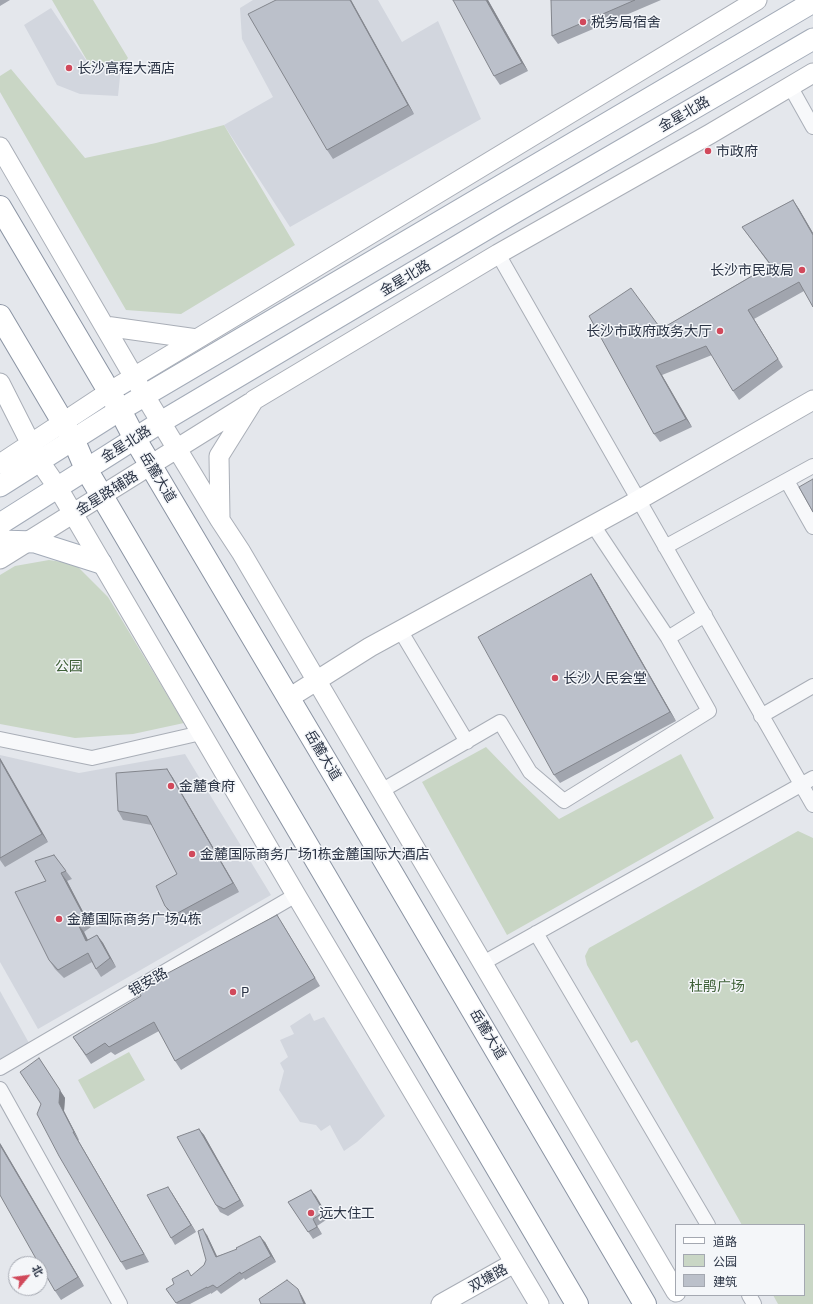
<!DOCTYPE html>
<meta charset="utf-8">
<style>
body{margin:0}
#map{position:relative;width:813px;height:1304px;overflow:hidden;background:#e4e7ec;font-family:"Exo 2","Noto Sans SC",sans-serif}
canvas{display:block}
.legend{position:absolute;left:675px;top:1224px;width:130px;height:72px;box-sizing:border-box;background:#f4f6f9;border:1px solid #a4a8b1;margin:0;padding:5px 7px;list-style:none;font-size:12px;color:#2b3445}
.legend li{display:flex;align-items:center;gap:8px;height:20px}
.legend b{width:20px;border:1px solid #a4a8b1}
.north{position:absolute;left:8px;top:1256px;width:40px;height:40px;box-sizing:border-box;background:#f4f6f9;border:1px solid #a4a8b1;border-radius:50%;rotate:61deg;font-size:11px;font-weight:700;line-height:16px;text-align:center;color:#2b3445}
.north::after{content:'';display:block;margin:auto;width:14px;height:18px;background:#d1495b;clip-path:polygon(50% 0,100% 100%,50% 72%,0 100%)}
</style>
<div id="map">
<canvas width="813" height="1304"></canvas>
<ul class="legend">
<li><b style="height:5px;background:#fff"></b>道路</li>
<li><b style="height:11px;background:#c9d6c5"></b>公园</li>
<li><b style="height:11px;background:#bbc0ca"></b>建筑</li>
</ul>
<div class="north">北</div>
</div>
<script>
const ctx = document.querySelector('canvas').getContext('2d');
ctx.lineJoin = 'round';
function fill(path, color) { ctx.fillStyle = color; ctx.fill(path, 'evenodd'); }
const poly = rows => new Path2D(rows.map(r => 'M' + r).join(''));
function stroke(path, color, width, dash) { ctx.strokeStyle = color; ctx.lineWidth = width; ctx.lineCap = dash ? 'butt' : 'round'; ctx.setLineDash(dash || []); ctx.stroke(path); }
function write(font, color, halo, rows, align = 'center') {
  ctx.font = font + ' "Exo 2","Noto Sans SC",sans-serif'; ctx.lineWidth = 3; ctx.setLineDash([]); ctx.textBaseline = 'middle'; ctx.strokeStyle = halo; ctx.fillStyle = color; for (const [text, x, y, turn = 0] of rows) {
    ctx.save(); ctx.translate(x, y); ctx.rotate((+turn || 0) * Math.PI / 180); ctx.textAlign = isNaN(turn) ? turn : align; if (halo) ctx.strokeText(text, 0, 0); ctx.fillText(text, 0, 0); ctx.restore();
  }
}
fill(poly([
 [253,0,378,0,402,42,438,21,481,119,290,227,224,125,273,97,242,39,240,8],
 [51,8,92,69,121,67,118,96,80,94,57,85,24,25],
 [185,754,271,895,38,1029,0,962,0,755,79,773],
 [0,991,29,1043,0,1059],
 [310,1013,314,1021,324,1017,385,1116,357,1142,344,1151,330,1125,321,1131,316,1125,300,1122,279,1090,284,1071,280,1063,288,1057,280,1040,294,1034,290,1026]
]), '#d2d6de');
fill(poly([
 [52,0,93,0,128,58,121,67,92,69],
 [11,69,85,158,156,143,224,125,295,245,181,314,126,310,0,92,0,76],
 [49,560,75,564,108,597,184,723,133,734,75,738,0,724,0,575,15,566],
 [486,747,516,778,559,819,681,754,714,818,507,935,422,782],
 [798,831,813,838,813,1304,778,1304,773,1295,804,1295,804,1225,742,1225,637,1040,631,1043,587,965,585,956,589,948],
 [129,1052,145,1080,94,1109,78,1080]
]), '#c9d6c5');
const street = poly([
 [790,86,813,127],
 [498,254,813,805],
 [787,481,813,527],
 [665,547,813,466],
 [400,630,467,742],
 [668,638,705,615],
 [761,716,813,686],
 [0,739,92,758,201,733],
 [381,791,500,722,530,772,564,801,709,711,668,638,593,525],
 [536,933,708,1225],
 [483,963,813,778],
 [0,1068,296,895],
 [0,1089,120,1304],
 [749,1295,754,1304]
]);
const secondary = poly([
 [0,147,145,396,220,520,241,552,676,1292],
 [105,326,197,339,757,0],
 [0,383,40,462,58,488,296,895,539,1304],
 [0,464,109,392,197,339],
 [220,518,219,456,254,400,498,254,710,134,813,73],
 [0,559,250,403],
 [289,698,370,647,628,506,813,400],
 [441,1304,514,1263]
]);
const primary = poly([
 [0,486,120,410,813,2],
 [0,524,161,422,510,215,813,39],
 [0,541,35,542,101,563]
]);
const highway = poly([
 [0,207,120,410,135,439,336,778,645,1304],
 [0,316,74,441,86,469,102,496,577,1304]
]);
stroke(street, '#a9aeb7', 16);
stroke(secondary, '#a9aeb7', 21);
stroke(primary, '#a3abb8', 23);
stroke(highway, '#8b94a3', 24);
stroke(street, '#f7f8fa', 14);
stroke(secondary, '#fff', 19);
stroke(primary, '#fff', 21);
stroke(highway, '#fff', 22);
fill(poly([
 [0,0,10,0,0,6],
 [276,0,351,0,414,114,333,159,327,150],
 [488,0,528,71,500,85,494,76],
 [551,0,661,0,558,44,552,36],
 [793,200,799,209,813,233,813,307,804,291,754,319,783,367,739,400,733,391,712,355,662,375,692,427,660,442,654,434,589,316,661,329,770,265,742,227],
 [591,574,597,583,676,721,560,783,554,775],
 [0,758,48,842,5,867,0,860],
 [167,769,173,778,239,892,180,923,170,915,165,906,177,874,152,825,123,820,118,811],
 [54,855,72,879,67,881,91,927,84,932,88,940,97,935,103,943,116,967,101,977,96,969,92,962,64,978,55,969,49,960],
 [282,923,320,986,181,1070,175,1061,159,1031,115,1055,111,1052,91,1064,73,1037],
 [44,1066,65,1098,64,1111,79,1140,78,1140,149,1262,126,1270,121,1262,41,1104],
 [199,1129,204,1135,244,1206,228,1216,220,1212,216,1205],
 [0,1143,84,1286,61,1300,55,1291],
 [311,1190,329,1218,317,1226,322,1234,313,1239,288,1202],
 [172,1193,196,1232,175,1245,171,1238],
 [207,1235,217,1256,265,1242,276,1262,245,1280,244,1278,221,1294,217,1290,211,1294,211,1293,190,1304,177,1304,166,1289,192,1276,204,1265,206,1260]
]), '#a1a5ae');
fill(poly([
 [350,0,351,0,414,114,408,105],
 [486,0,488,0,528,71,522,63],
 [793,200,799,209,813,233,813,235],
 [748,310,754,319,783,367,778,359],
 [656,366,662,375,692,427,686,419],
 [591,574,597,583,676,721,670,712],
 [0,758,48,842,42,834,0,760],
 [167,769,173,778,239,892,233,883],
 [61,873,67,881,91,927,85,918],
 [277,915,282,923,320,986,315,978],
 [78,924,84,932,92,949,86,941],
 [97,935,103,943,116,967,110,958],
 [39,1058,65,1098,64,1111,79,1140,74,1132,59,1103],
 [199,1129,204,1135,244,1206,240,1200],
 [73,1132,78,1140,149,1262,144,1254],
 [0,1143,84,1286,78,1277,0,1145],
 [168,1187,172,1193,196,1232,191,1225],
 [311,1190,316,1196,329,1218,324,1212],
 [313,1219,317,1226,322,1234,317,1227],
 [203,1229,207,1235,220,1263,216,1257],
 [260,1236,265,1242,276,1262,271,1256],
 [298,1289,302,1296,306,1304,304,1304]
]), '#83868d');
const building = poly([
 [276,0,350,0,408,105,327,150,248,14,276,0],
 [453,0,486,0,522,63,494,76,453,0],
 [551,0,635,0,552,36,551,0],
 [793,200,813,235,813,307,799,282,748,310,778,359,733,391,706,346,656,366,686,419,654,434,589,316,631,288,661,329,771,265,742,227,793,200],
 [813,479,813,512,799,487,813,479],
 [591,574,670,712,554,775,478,637,591,574],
 [0,760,42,834,0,858,0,760],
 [167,769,233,883,174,915,165,906,156,886,177,874,147,816,118,811,116,773,167,769],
 [54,855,66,871,61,873,85,918,78,924,86,941,97,935,110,958,96,969,88,953,58,970,49,960,15,892,46,881,35,861,54,855],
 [277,915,315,978,175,1061,154,1022,109,1047,105,1043,86,1055,73,1037,141,996,138,989,277,915],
 [39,1058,60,1090,59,1103,74,1132,73,1132,144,1254,121,1262,59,1156,37,1114,41,1104,20,1072,39,1058],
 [199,1129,240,1200,224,1209,216,1205,177,1137,199,1129],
 [0,1145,78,1277,55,1291,40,1265,40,1264,39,1264,0,1195,0,1145],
 [168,1187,191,1225,171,1238,147,1195,168,1187],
 [311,1190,324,1212,313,1219,317,1227,308,1232,288,1202,311,1190],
 [203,1229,216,1257,237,1249,236,1248,260,1236,271,1256,241,1274,240,1272,217,1288,213,1285,207,1288,207,1287,176,1303,166,1289,174,1284,172,1279,188,1270,191,1276,204,1265,206,1260,198,1231,203,1229],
 [287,1280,298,1289,304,1304,261,1304,259,1299,287,1280]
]);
fill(building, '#bbc0ca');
stroke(building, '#83868d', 1);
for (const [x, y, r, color] of [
 [583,22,4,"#d1495b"],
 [69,68,4,"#d1495b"],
 [708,151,4,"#d1495b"],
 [802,270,4,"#d1495b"],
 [720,331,4,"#d1495b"],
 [555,678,4,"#d1495b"],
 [171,786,4,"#d1495b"],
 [192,854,4,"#d1495b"],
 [59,919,4,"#d1495b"],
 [233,992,4,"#d1495b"],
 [311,1213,4,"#d1495b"]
]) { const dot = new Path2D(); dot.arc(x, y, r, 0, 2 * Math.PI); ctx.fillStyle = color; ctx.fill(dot); stroke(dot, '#f4f6f9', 1.5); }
write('14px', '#2b3445', '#f4f6f9', [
 ["税务局宿舍",591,22],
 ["长沙高程大酒店",77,68],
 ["市政府",716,151],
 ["长沙市民政局",794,270,"right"],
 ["长沙市政府政务大厅",712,331,"right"],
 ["长沙人民会堂",563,678],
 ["金麓食府",179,786],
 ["金麓国际商务广场1栋金麓国际大酒店",200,854],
 ["金麓国际商务广场4栋",67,919],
 ["P",241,992],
 ["远大住工",319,1213]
], 'left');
write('14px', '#2b3445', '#f4f6f9', [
 ["金星北路",684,114,-30],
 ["金星北路",405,278,-31],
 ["金星北路",126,444,-32],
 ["岳麓大道",158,477,59],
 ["金星路辅路",107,493,-32],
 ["岳麓大道",323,755,59],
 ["银安路",148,982,-30],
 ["岳麓大道",488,1034,59],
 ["双塘路",488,1278,-29]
]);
write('14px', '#3f6138', '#f4f6f9', [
 ["公园",69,666],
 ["杜鹃广场",717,986]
]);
</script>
